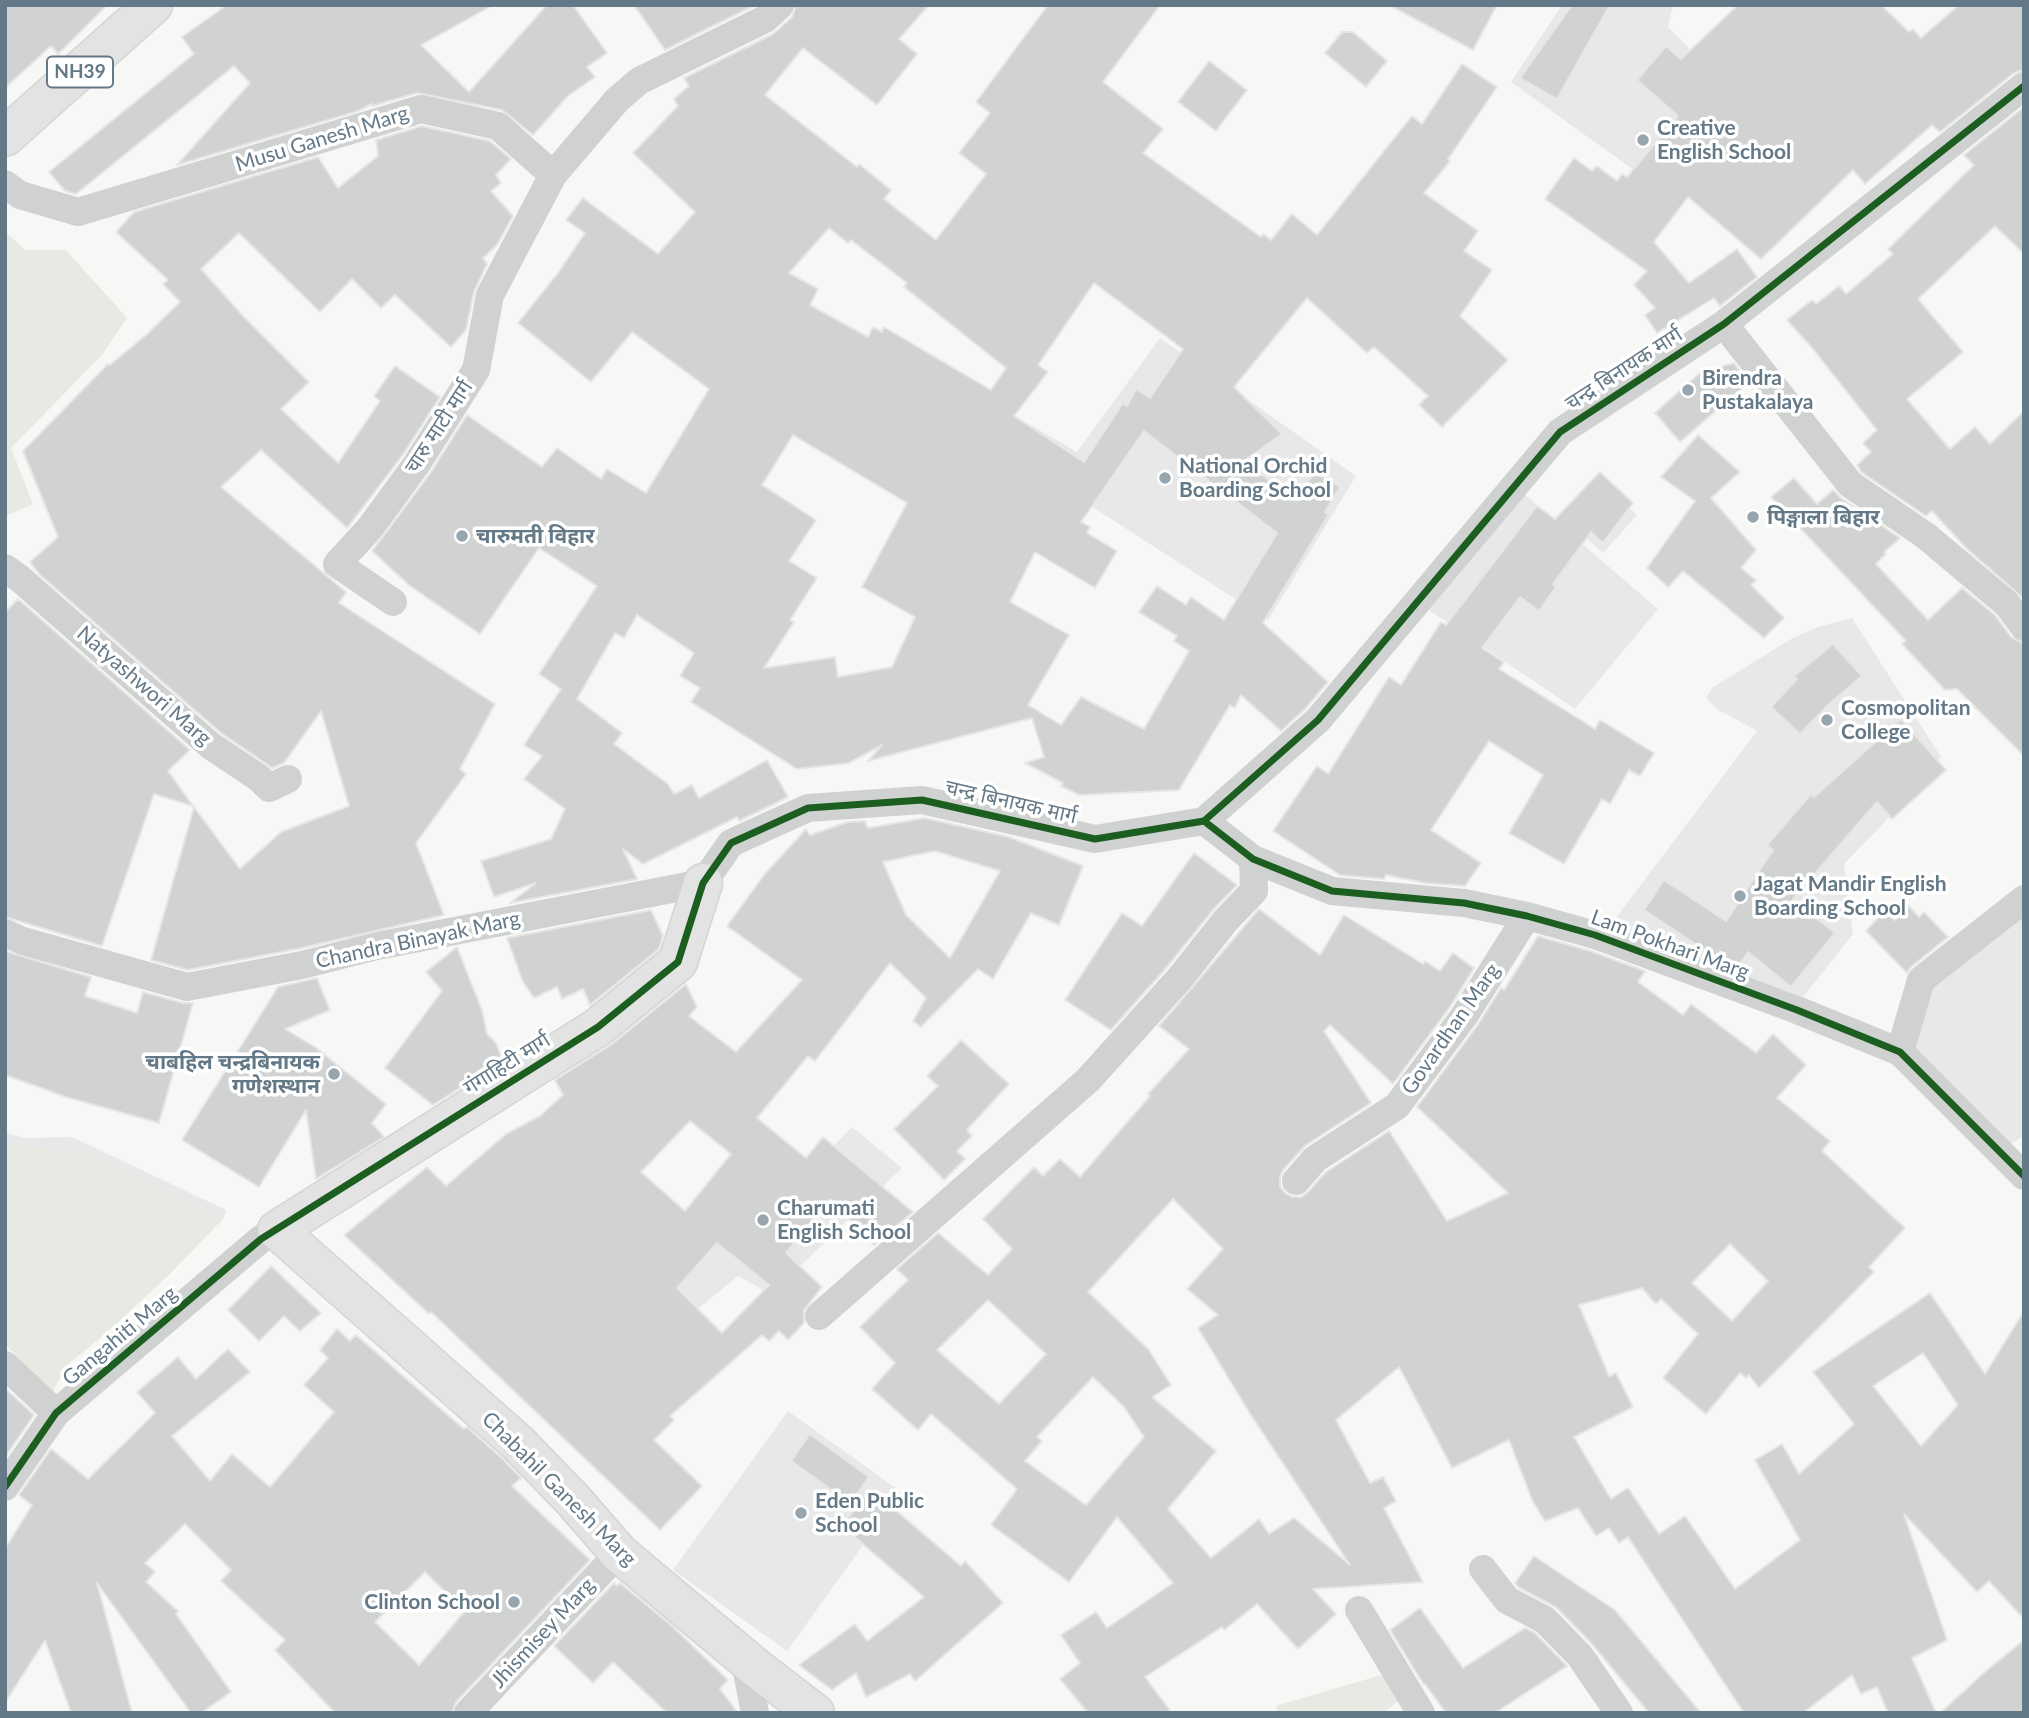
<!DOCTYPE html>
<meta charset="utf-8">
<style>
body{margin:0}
#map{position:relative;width:2029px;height:1718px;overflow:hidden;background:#f7f7f5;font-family:Lato,sans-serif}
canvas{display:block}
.frame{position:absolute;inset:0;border:7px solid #647988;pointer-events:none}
</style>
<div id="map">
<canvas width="2029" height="1718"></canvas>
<div class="frame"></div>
</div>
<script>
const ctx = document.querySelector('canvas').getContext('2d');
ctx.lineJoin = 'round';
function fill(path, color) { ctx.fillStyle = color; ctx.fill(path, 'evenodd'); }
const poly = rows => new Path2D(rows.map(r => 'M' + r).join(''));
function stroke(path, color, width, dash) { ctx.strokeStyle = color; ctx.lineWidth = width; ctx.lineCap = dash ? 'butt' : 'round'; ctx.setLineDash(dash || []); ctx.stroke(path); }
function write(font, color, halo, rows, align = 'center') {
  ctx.font = font + ' Lato,"Noto Sans Devanagari",sans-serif'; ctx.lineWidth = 7; ctx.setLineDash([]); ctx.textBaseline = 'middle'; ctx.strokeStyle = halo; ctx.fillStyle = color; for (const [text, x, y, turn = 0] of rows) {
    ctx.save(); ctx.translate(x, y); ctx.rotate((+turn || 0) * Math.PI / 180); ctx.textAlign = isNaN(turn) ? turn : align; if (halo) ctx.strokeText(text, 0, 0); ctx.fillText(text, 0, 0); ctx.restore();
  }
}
fill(poly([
 [1562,5,1673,5,1668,27,1734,94,1655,185,1511,82],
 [1160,338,1356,476,1268,620,1060,486,958,383,1077,452],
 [1594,476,1637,515,1603,553,1560,515],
 [1522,492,1658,609,1575,709,1429,610,1439,588],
 [1852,618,1941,757,1879,828,1844,864,1853,934,1796,1006,1609,927,1757,731,1717,709,1706,698,1712,688,1791,639,1818,627],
 [2024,909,2024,1135,2000,1152,1900,1052,1921,980],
 [852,1127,902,1168,771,1294,738,1276,683,1321,641,1291,670,1230,771,1211],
 [5,1133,25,1138,72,1137,226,1210,223,1219,78,1150,34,1149,5,1142],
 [788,1411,901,1492,787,1651,673,1570]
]), '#e7e8e7');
fill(poly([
 [5,232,26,250,66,250,127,318,101,356,11,448,33,504,5,516],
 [5,1142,34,1149,78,1150,223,1219,169,1275,105,1334,67,1365,52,1393,5,1344],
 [1385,1674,1400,1700,1383,1713,1279,1713,1275,1706]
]), '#e6eae3');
const building = poly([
 [5,5,107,5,58,54,51,46,5,88,5,5],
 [227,5,493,5,421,45,469,92,547,5,573,5,607,53,587,67,595,77,568,96,533,135,502,110,417,93,372,106,372,104,358,111,177,165,250,83,234,66,76,194,65,191,49,172,194,54,182,37,227,5],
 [634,5,755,5,665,50,634,5],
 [796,5,929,5,899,39,917,54,877,105,803,48,765,95,857,167,859,164,891,190,884,199,936,240,986,174,959,153,990,113,976,102,1048,5,1160,5,1103,82,1163,129,1143,153,1261,237,1263,234,1271,240,1292,214,1317,235,1412,116,1422,124,1462,64,1497,87,1448,159,1450,161,1424,193,1478,231,1464,251,1492,270,1460,316,1508,360,1442,427,1419,405,1428,396,1374,347,1367,353,1307,298,1234,387,1282,434,1244,461,1296,501,1314,472,1340,487,1325,512,1329,514,1263,623,1328,682,1306,708,1281,731,1241,695,1235,708,1230,705,1179,790,1079,795,1061,786,1063,783,1025,763,1044,757,1032,718,868,761,882,745,849,763,797,769,691,702,700,688,680,676,694,653,637,615,624,638,615,633,577,699,622,733,614,744,668,784,674,794,692,785,699,798,767,760,788,797,739,821,737,817,643,864,623,849,637,879,510,903,536,883,494,897,481,861,551,839,565,809,524,779,542,756,524,745,561,689,539,674,597,586,539,548,480,634,410,586,372,551,429,475,467,415,542,467,557,448,601,479,607,469,646,493,709,389,632,332,591,382,518,323,558,273,585,233,566,220,583,198,658,254,695,212,633,153,678,106,674,99,689,86,684,78,773,34,792,17,796,5],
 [829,228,848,243,851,240,907,283,904,287,1006,368,991,390,884,327,882,332,873,327,868,337,810,305,818,289,789,273,829,228],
 [1094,283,1183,349,1150,398,1136,389,1127,406,1123,403,1084,462,1014,416,1048,372,1038,365,1094,283],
 [1144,431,1277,533,1224,620,1191,597,1186,605,1157,586,1139,612,1177,636,1174,641,1189,651,1144,729,1081,697,1061,725,1028,705,1069,635,1010,602,1035,552,1095,588,1117,551,1087,533,1090,527,1081,522,1144,431],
 [793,435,907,503,862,587,915,617,892,667,838,677,835,657,764,668,794,622,790,620,817,578,789,561,816,520,762,485,793,435],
 [1389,5,1497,5,1473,50,1389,5],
 [1572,5,1610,5,1557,99,1520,78,1572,5],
 [1738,5,1881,5,1909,32,1913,29,1921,38,1959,5,2024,5,2024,70,2014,73,1940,132,1932,125,1865,184,1853,170,1761,259,1688,197,1654,242,1689,283,1737,249,1757,277,1720,306,1714,298,1657,333,1645,315,1655,308,1634,285,1647,271,1545,199,1574,158,1592,171,1597,166,1617,181,1622,174,1627,177,1678,116,1637,80,1666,46,1681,59,1738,5],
 [1342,32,1353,32,1387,61,1366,87,1325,53,1342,32],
 [1209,61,1247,90,1216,131,1178,102,1209,61],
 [2024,107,2024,254,1995,226,1918,299,1963,352,1907,399,1950,449,1975,427,1990,444,2024,411,2024,599,1966,548,1932,511,1926,516,1861,472,1857,465,1871,452,1863,443,1877,430,1813,349,1787,320,1812,300,1816,304,1839,286,1846,294,1893,254,1888,249,1974,165,1964,155,2024,107],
 [422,126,490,141,511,159,496,175,501,183,491,191,513,216,497,245,483,258,487,264,474,292,466,330,451,347,395,295,381,308,352,279,320,312,239,233,201,269,244,317,309,382,281,409,338,463,380,401,374,396,395,366,440,397,402,456,347,528,261,450,221,487,346,592,339,603,495,704,460,769,466,774,416,843,444,915,302,948,188,970,151,960,194,807,240,869,281,832,349,806,321,711,284,763,272,768,221,733,40,575,30,562,58,537,23,451,108,364,110,365,146,335,180,302,163,284,168,280,116,232,134,212,318,157,338,188,378,156,376,140,422,126],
 [1734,363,1748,383,1680,442,1655,413,1701,372,1734,363],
 [1698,435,1740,472,1711,498,1756,550,1741,568,1756,580,1751,585,1784,618,1764,638,1683,571,1668,587,1647,568,1695,501,1661,477,1698,435],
 [1600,472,1633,503,1603,543,1591,532,1553,584,1556,587,1539,611,1520,597,1482,648,1504,662,1499,669,1595,729,1600,720,1654,753,1640,776,1629,770,1610,804,1602,799,1564,864,1509,833,1543,775,1489,741,1431,830,1481,863,1465,886,1425,883,1386,875,1384,879,1340,875,1273,831,1317,766,1328,774,1389,677,1401,685,1441,622,1446,625,1537,506,1555,519,1600,472],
 [1794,478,1817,504,1833,490,1841,498,1900,538,1884,552,1886,554,1876,564,1928,620,1962,588,1995,615,2011,637,2024,643,2024,756,1957,689,1945,690,1902,644,1906,641,1771,497,1794,478],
 [18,599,190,750,168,771,193,806,154,794,102,946,5,917,5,612,18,599],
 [1833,644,1862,676,1829,704,1800,734,1771,707,1797,679,1794,676,1833,644],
 [1901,719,1946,770,1892,819,1877,802,1793,899,1835,933,1791,987,1748,952,1736,970,1733,969,1644,910,1664,880,1726,921,1773,850,1767,845,1811,794,1814,797,1901,719],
 [925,818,1009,837,1083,866,1059,925,1031,913,993,979,978,969,921,1027,913,1021,926,998,890,963,815,1061,808,1056,757,1118,806,1158,823,1137,913,1212,874,1245,830,1199,786,1253,822,1287,804,1310,804,1323,788,1340,779,1331,769,1341,762,1335,670,1416,674,1420,654,1440,702,1486,660,1530,431,1312,429,1314,344,1235,427,1167,446,1186,506,1134,540,1116,563,1095,555,1080,612,1044,686,984,697,1007,689,1016,736,1052,802,980,727,926,764,875,806,829,810,835,848,822,865,821,868,828,925,818],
 [935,851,1000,871,950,958,906,915,883,862,935,851],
 [690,1121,731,1154,685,1211,641,1172,690,1121],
 [717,1243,769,1285,722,1333,677,1288,717,1243],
 [1194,853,1237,885,1213,910,1167,967,1111,1030,1065,1000,1122,913,1142,926,1194,853],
 [1909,906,1919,917,1924,912,1948,937,1911,967,1907,973,1866,931,1886,909,1895,920,1909,906],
 [1259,909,1320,955,1344,915,1423,964,1425,961,1440,971,1453,953,1474,968,1450,1007,1393,1084,1330,1025,1324,1031,1371,1103,1306,1145,1283,1170,1280,1177,1280,1186,1285,1193,1292,1197,1301,1197,1308,1192,1326,1172,1389,1131,1447,1221,1508,1193,1417,1107,1477,1026,1501,988,1504,990,1538,936,1590,951,1645,971,1638,982,1683,1015,1691,1004,1756,1053,1773,1034,1806,1065,1777,1098,1830,1141,1822,1151,1905,1228,1869,1267,1874,1272,1759,1388,1749,1375,1746,1378,1740,1373,1706,1414,1663,1378,1698,1334,1661,1299,1656,1304,1642,1288,1579,1305,1609,1376,1616,1373,1633,1407,1574,1437,1611,1499,1628,1488,1659,1534,1685,1516,1735,1589,1800,1540,1755,1460,1782,1444,1799,1474,1854,1424,1813,1372,1930,1293,1985,1374,2024,1311,2024,1619,1989,1581,1977,1592,1904,1514,1947,1640,1912,1658,1936,1713,1888,1713,1877,1687,1861,1694,1852,1675,1803,1713,1744,1713,1628,1537,1619,1543,1609,1528,1596,1536,1578,1508,1545,1521,1533,1502,1509,1440,1452,1468,1399,1367,1336,1420,1370,1483,1383,1477,1396,1501,1384,1508,1423,1582,1313,1589,1336,1614,1298,1649,1257,1604,1224,1630,1222,1627,1145,1677,1172,1713,1088,1713,1060,1679,1080,1663,1061,1635,1096,1612,1107,1628,1173,1583,1117,1517,1069,1582,991,1525,1017,1489,931,1414,918,1430,872,1389,895,1363,860,1327,908,1280,897,1269,938,1233,988,1275,1012,1249,983,1219,1034,1167,1043,1176,1060,1159,1080,1177,1150,1096,1148,1094,1189,1049,1159,1026,1259,909],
 [1173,1199,1223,1249,1187,1289,1218,1315,1198,1328,1249,1412,1350,1565,1294,1518,1269,1534,1259,1519,1211,1558,1168,1509,1216,1451,1152,1397,1171,1385,1149,1350,1088,1292,1173,1199],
 [1730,1244,1768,1281,1732,1321,1692,1283,1730,1244],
 [988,1300,1046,1354,999,1404,937,1350,988,1300],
 [1923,1353,1958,1405,1921,1446,1873,1386,1923,1353],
 [1093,1377,1124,1407,1144,1437,1086,1505,1025,1461,1042,1441,1037,1437,1093,1377],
 [651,910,663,936,659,949,590,1005,583,989,562,999,557,987,534,998,523,982,507,938,651,910],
 [457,947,482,1010,487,1034,496,1043,503,1061,433,1105,385,1068,442,991,426,972,457,947],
 [5,951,91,977,85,996,137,1013,143,992,183,1003,193,1003,159,1123,66,1097,5,1075,5,951],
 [317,978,330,1010,285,1029,315,1047,386,1104,372,1123,384,1137,316,1179,306,1110,259,1187,182,1140,278,987,317,978],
 [961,1040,1009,1084,967,1130,972,1136,957,1151,965,1159,944,1180,894,1129,938,1086,927,1076,961,1040],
 [271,1266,321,1313,300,1331,284,1316,259,1341,228,1310,271,1266],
 [337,1329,350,1341,356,1335,464,1429,467,1427,503,1459,521,1478,512,1486,590,1560,456,1702,452,1713,335,1713,275,1650,285,1640,221,1581,231,1570,185,1524,145,1563,155,1572,146,1582,178,1611,176,1614,231,1692,201,1713,191,1713,97,1583,132,1713,71,1713,45,1640,5,1703,5,1549,32,1505,19,1495,51,1449,88,1479,155,1413,137,1392,178,1357,196,1379,228,1349,250,1372,172,1436,210,1481,232,1454,270,1487,334,1412,304,1385,328,1358,320,1350,337,1329],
 [425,1572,465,1611,419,1665,375,1622,425,1572],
 [5,1388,34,1415,5,1457,5,1388],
 [810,1434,869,1477,850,1503,791,1461,810,1434],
 [871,1489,961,1566,965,1561,1003,1603,915,1681,910,1674,866,1697,856,1673,832,1690,799,1665,855,1624,867,1641,924,1597,842,1526,871,1489],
 [1534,1556,1615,1610,1701,1713,1649,1713,1592,1644,1557,1608,1518,1587,1515,1583,1534,1556],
 [614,1583,617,1586,620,1583,671,1625,728,1680,720,1689,738,1713,667,1713,613,1662,593,1683,554,1646,614,1583],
 [1420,1608,1463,1668,1525,1628,1535,1633,1567,1666,1495,1713,1446,1713,1425,1684,1424,1685,1390,1630,1420,1608],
 [2024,1640,2024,1713,1940,1713,1986,1671,2024,1640]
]);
fill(building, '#d1d3d3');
stroke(building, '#e6e6e5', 2);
const secondary = poly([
 [703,883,678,962,598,1027,277,1230,518,1443,574,1501,619,1553,755,1667,815,1713]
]);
const highway = poly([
 [5,137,153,5]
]);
stroke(secondary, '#d3d5d5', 41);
stroke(highway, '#d4d5d5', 41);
stroke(poly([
 [5,184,20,195,78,212,421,109,498,126,553,175,617,100,639,81,765,19,780,5],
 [1724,324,1850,484,1926,536,2007,604,2024,627],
 [5,568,19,578,211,746,259,778,269,788,288,779],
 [393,602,337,564,370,528,416,465,476,370,490,295,553,175],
 [1204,821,1318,720,1560,432,1724,324,2024,86],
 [5,933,23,941,187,987,302,965,377,946,703,883,731,843,808,808,922,800,1095,839,1204,821,1253,859,1332,891,1464,903,1527,916,1595,935,1797,1010,1900,1052,2024,1176],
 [1900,1052,1921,980,2024,899],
 [1296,1181,1315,1159,1397,1106,1464,1016,1527,916],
 [819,1316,1088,1080,1180,978,1226,920,1254,891,1253,859],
 [5,1365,56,1413],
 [5,1487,56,1413,261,1239,277,1230],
 [1483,1569,1507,1600,1545,1620,1580,1656,1619,1713],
 [1359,1610,1421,1713],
 [744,1656,755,1713],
 [468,1713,619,1553]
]), '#d0d2d2', 28);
stroke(secondary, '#e3e3e3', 38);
stroke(highway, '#e3e3e3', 38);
stroke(poly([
 [1204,821,1318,720,1560,432,1724,324,2024,86],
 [5,1487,56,1413,261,1239,598,1027,678,962,703,883,731,843,808,808,922,800,1095,839,1204,821,1253,859,1332,891,1464,903,1527,916,1595,935,1797,1010,1900,1052,2024,1176]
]), '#1b5e20', 7);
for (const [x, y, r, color] of [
 [1643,140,7,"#97a5ae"],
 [1688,390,7,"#97a5ae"],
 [1165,478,7,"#97a5ae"],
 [1753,517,7,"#97a5ae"],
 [462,536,7,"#97a5ae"],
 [1827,720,7,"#97a5ae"],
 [1740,896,7,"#97a5ae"],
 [334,1074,7,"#97a5ae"],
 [763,1220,7,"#97a5ae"],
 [801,1513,7,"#97a5ae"],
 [514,1602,7,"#97a5ae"]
]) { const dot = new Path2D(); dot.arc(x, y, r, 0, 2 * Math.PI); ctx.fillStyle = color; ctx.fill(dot); stroke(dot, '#fff', 2.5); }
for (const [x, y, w] of [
 [80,72,66]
]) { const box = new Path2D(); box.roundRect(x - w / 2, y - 15.5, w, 31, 5); ctx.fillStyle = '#fff'; ctx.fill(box); stroke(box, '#647988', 2); }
write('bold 19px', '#647988', null, [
 ["NH39",80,72]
]);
write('bold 21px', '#647988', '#fff', [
 ["Creative",1657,128],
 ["English School",1657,152],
 ["Birendra",1702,378],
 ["Pustakalaya",1702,402],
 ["National Orchid",1179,466],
 ["Boarding School",1179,490],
 ["पिङ्गाला बिहार",1767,517],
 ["चारुमती विहार",476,536],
 ["Cosmopolitan",1841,708],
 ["College",1841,732],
 ["Jagat Mandir English",1754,884],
 ["Boarding School",1754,908],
 ["चाबहिल चन्द्रबिनायक",320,1062,"right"],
 ["गणेशस्थान",320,1086,"right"],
 ["Charumati",777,1208],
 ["English School",777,1232],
 ["Eden Public",815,1501],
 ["School",815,1525],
 ["Clinton School",500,1602,"right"]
], 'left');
write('21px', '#647988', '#fff', [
 ["Musu Ganesh Marg",322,139,-17],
 ["चन्द्र बिनायक मार्ग",1624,369,-33],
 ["चारु माटी मार्ग",439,427,-57],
 ["Natyashwori Marg",144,686,41],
 ["चन्द्र बिनायक मार्ग",1011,802,13],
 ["Chandra Binayak Marg",418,940,-12],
 ["Lam Pokhari Marg",1670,945,20],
 ["Govardhan Marg",1451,1029,-55],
 ["गंगाहिटी मार्ग",507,1064,-32],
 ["Gangahiti Marg",120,1336,-40],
 ["Chabahil Ganesh Marg",559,1489,45],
 ["Jhismisey Marg",543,1633,-47]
]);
</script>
